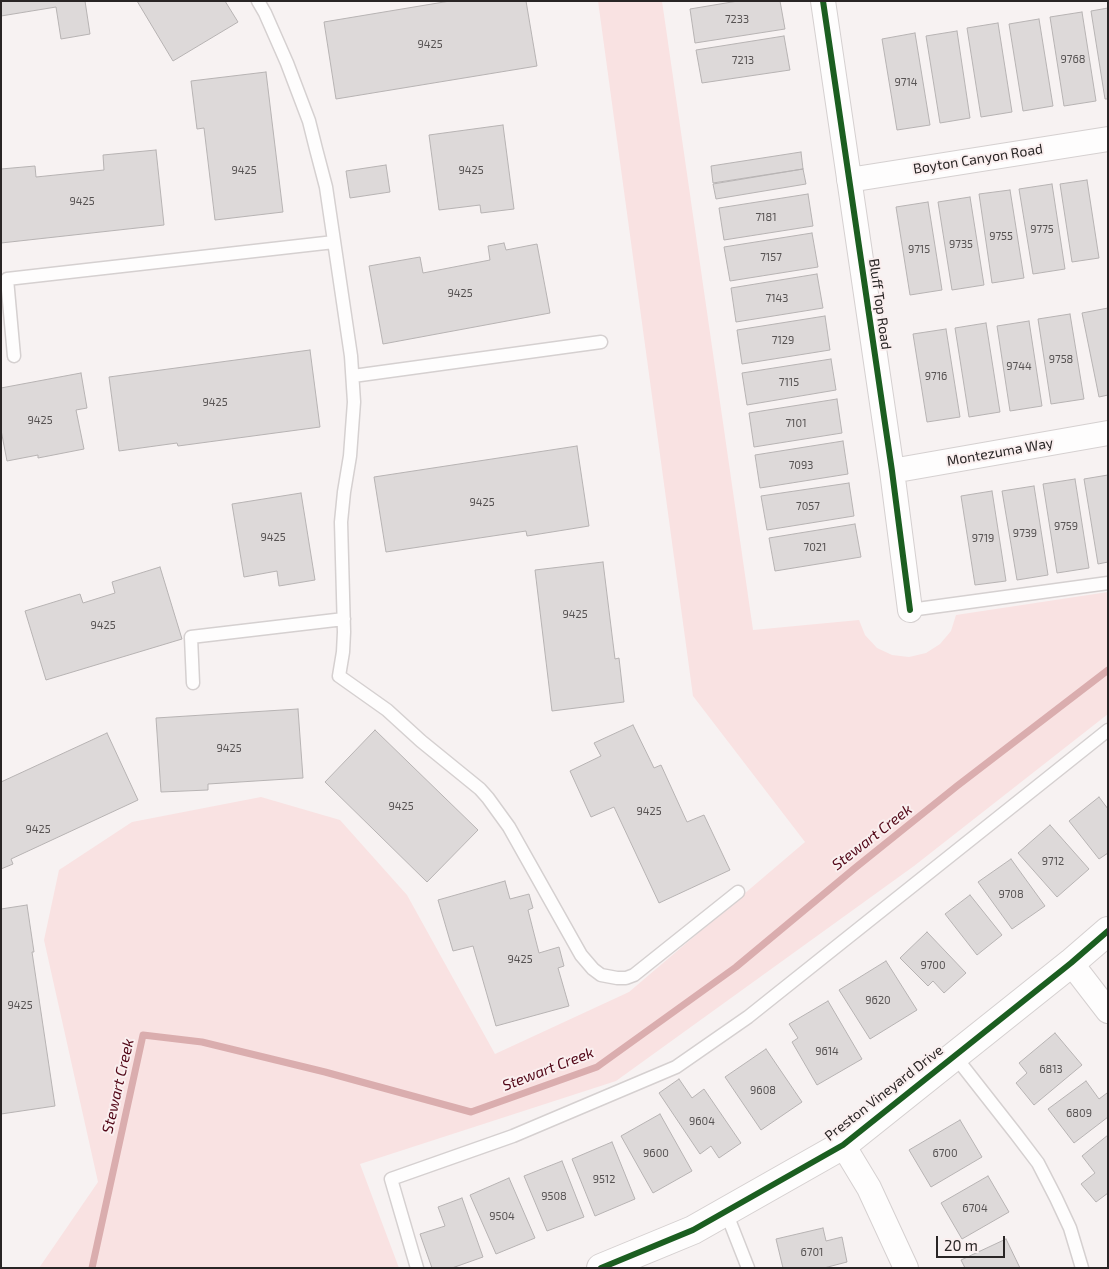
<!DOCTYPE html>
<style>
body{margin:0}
#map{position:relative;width:1109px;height:1269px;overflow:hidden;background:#f7f2f2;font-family:"Exo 2",sans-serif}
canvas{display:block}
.frame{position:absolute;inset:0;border:2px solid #292525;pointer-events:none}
.scale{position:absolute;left:936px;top:1236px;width:69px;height:22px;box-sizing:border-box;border:2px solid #292525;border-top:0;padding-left:6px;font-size:15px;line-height:18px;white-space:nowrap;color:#292525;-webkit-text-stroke:4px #faefef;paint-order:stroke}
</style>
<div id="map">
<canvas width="1109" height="1269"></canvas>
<div class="frame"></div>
<div class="scale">20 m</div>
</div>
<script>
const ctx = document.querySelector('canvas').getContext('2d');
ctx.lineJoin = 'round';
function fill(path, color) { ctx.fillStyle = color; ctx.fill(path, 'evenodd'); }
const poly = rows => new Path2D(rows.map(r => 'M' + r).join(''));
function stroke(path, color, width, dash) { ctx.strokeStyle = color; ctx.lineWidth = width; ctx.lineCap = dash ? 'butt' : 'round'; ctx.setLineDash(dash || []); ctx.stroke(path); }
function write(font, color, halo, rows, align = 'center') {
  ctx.font = font + ' "Exo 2",sans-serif'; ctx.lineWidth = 4; ctx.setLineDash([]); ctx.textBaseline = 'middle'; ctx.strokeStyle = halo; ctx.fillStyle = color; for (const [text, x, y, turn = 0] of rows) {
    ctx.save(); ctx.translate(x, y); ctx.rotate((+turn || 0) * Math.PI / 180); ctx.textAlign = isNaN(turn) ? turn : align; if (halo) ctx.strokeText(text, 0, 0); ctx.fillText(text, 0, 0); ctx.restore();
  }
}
fill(poly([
 [598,1,662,1,753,630,859,620,865,635,877,648,892,655,909,657,926,653,940,644,951,631,956,615,1108,592,1108,714,914,866,616,1081,360,1164,399,1268,39,1268,98,1182,44,940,59,870,132,822,261,797,340,820,407,895,495,1054,629,992,805,842,693,696]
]), '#f9e2e2');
stroke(poly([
 [92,1268,143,1035,202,1042,325,1072,471,1112,597,1067,736,967,855,868,957,786,1108,670]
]), '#daadae', 7);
const building = poly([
 [1,1,85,1,90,34,61,39,56,7,1,16,1,1],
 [137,1,225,1,238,22,173,61,137,1],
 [450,1,526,1,537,66,336,99,324,22,450,1],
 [738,1,780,1,785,29,695,43,690,9,738,1],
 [1108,8,1108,99,1105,99,1091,11,1108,8],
 [1082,12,1096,101,1064,106,1050,17,1082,12],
 [1039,19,1053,106,1023,111,1009,24,1039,19],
 [998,23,1012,112,981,117,967,28,998,23],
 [957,31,970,118,940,123,926,36,957,31],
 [915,33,930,125,897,130,882,39,915,33],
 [784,36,790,70,702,83,696,50,784,36],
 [266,72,283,212,215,220,204,128,197,129,191,81,266,72],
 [503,125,514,209,481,213,480,205,439,210,429,135,503,125],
 [156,150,164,225,1,243,1,169,35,166,36,177,104,170,103,155,156,150],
 [801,152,803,169,713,183,711,166,801,152],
 [386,165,390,192,350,198,346,171,386,165],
 [803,169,806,184,716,199,713,184,803,169],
 [1087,180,1099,258,1072,262,1060,184,1087,180],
 [1052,184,1065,269,1033,274,1019,189,1052,184],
 [1010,190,1024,278,992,283,979,194,1010,190],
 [808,194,813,226,724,240,719,208,808,194],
 [970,197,984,285,952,290,938,202,970,197],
 [928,202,942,290,910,295,896,207,928,202],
 [812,233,818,267,730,281,724,247,812,233],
 [504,243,506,250,537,244,550,313,383,344,369,266,420,257,423,273,490,260,488,246,504,243],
 [817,274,823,308,736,322,731,288,817,274],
 [1108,308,1108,395,1099,397,1082,313,1108,308],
 [1070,314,1084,399,1051,404,1038,319,1070,314],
 [825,316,830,350,742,364,737,330,825,316],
 [1029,321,1042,406,1010,411,997,326,1029,321],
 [986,323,1000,412,969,417,955,328,986,323],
 [946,329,960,417,927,422,913,334,946,329],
 [310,350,320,427,178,446,177,443,119,451,109,377,310,350],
 [831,359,836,390,747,405,742,373,831,359],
 [81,373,87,408,76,410,84,449,38,458,38,455,7,461,1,430,1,388,81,373],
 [837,399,842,433,754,447,749,413,837,399],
 [843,441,848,474,760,488,755,455,843,441],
 [577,446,589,526,527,536,526,531,386,552,374,477,577,446],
 [1108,475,1108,562,1098,564,1084,479,1108,475],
 [1075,479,1089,568,1057,573,1043,484,1075,479],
 [849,483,854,516,767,530,761,496,849,483],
 [1034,486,1048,575,1017,580,1002,491,1034,486],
 [992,491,1006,581,975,585,961,496,992,491],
 [301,493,315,580,279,586,277,571,244,577,232,504,301,493],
 [855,524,861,557,775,571,769,538,855,524],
 [603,562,615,659,619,658,624,702,552,711,535,570,603,562],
 [160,567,182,639,46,680,25,611,80,594,83,603,115,593,112,582,160,567],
 [298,709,303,778,208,784,208,790,161,792,156,718,298,709],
 [633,725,654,768,661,765,687,822,704,815,730,870,659,903,614,807,591,817,570,771,601,756,594,743,633,725],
 [375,730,478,830,427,882,325,782,375,730],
 [107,733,138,800,11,859,13,864,1,869,1,782,107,733],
 [1099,797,1108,809,1108,853,1099,859,1069,821,1099,797],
 [1050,825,1089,869,1057,897,1018,853,1050,825],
 [1011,859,1045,906,1012,929,978,882,1011,859],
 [505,881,510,899,529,894,533,908,528,910,539,953,559,947,564,966,558,968,569,1006,496,1026,473,946,453,951,438,900,505,881],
 [970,895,1002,935,977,955,945,914,970,895],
 [27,905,34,952,32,952,55,1106,1,1114,1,909,27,905],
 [927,932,966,973,944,993,933,981,928,986,900,958,927,932],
 [886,961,917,1010,870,1039,839,990,886,961],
 [828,1001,862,1059,817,1085,792,1042,798,1038,789,1024,828,1001],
 [1055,1033,1082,1065,1034,1105,1016,1083,1027,1073,1019,1063,1055,1033],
 [766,1049,802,1102,761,1130,725,1077,766,1049],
 [679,1079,692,1098,704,1089,741,1143,719,1158,711,1146,700,1154,659,1093,679,1079],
 [1086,1081,1099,1099,1107,1093,1108,1094,1108,1117,1074,1143,1048,1109,1086,1081],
 [660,1114,692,1171,653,1193,621,1136,660,1114],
 [960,1120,982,1157,931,1187,909,1150,960,1120],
 [1108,1135,1108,1193,1096,1202,1081,1184,1095,1173,1082,1156,1108,1135],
 [612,1142,635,1199,595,1216,572,1159,612,1142],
 [562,1161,584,1217,547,1231,524,1176,562,1161],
 [988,1176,1009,1212,962,1239,941,1203,988,1176],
 [509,1178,535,1238,496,1254,470,1195,509,1178],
 [462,1198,483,1257,452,1268,432,1268,420,1234,445,1226,438,1207,462,1198],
 [823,1228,826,1241,842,1237,847,1262,824,1268,783,1268,776,1239,823,1228],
 [1006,1239,1020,1268,965,1268,961,1260,1006,1239]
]);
fill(building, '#ddd9d9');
stroke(building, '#b7b3b3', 1);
const lane = poly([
 [258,1,265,13,287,63,309,121,316,149,326,187,351,356,354,402,350,456,344,492,341,522,344,632,343,652,339,676,387,710,421,741,480,789,488,798,509,827,581,955,593,969,601,975,617,978,626,978,634,975,738,892],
 [14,356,7,279,334,242],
 [353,376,601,342],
 [910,610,1108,583],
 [193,683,191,637,344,619],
 [954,1055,1016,1134,1038,1163,1056,1198,1070,1228,1082,1268],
 [726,1212,748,1268],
 [417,1268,391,1179,513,1136,676,1067,748,1017,1108,730]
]);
const street = poly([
 [823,1,892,471,910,610],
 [849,180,1108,139],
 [892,471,1108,433],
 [1071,963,1108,1011],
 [843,1145,869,1188,906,1268]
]);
const secondary = poly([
 [601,1268,693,1230,843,1145,1071,963,1108,931]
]);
stroke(lane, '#d5d0d0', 15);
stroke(street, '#d5d0d0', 26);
stroke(secondary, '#d5d0d0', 30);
stroke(lane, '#fefdfd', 12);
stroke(street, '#fefdfd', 24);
stroke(secondary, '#fefdfd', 28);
stroke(poly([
 [823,1,892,471,910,610],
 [601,1268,693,1230,843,1145,1071,963,1108,931]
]), '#1b5e20', 6);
write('11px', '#565252', null, [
 ["7233",737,19],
 ["9425",430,44],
 ["9768",1073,59],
 ["7213",743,60],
 ["9714",906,82],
 ["9425",244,170],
 ["9425",471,170],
 ["9425",82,201],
 ["7181",766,217],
 ["9775",1042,229],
 ["9755",1001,236],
 ["9735",961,244],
 ["9715",919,249],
 ["7157",771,257],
 ["9425",460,293],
 ["7143",777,298],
 ["7129",783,340],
 ["9758",1061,359],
 ["9744",1019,366],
 ["9716",936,376],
 ["7115",789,382],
 ["9425",215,402],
 ["9425",40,420],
 ["7101",796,423],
 ["7093",801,465],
 ["9425",482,502],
 ["7057",808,506],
 ["9759",1066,526],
 ["9739",1025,533],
 ["9425",273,537],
 ["9719",983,538],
 ["7021",815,547],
 ["9425",575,614],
 ["9425",103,625],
 ["9425",229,748],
 ["9425",401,806],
 ["9425",649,811],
 ["9425",38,829],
 ["9712",1053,861],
 ["9708",1011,894],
 ["9425",520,959],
 ["9700",933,965],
 ["9620",878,1000],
 ["9425",20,1005],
 ["9614",827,1051],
 ["6813",1051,1069],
 ["9608",763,1090],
 ["6809",1079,1113],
 ["9604",702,1121],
 ["9600",656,1153],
 ["6700",945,1153],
 ["9512",604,1179],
 ["9508",554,1196],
 ["6704",975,1208],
 ["9504",502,1216],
 ["6701",812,1252]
]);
write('14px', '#292525', '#faefef', [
 ["Boyton Canyon Road",978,159,-9],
 ["Bluff Top Road",880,304,82],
 ["Montezuma Way",1000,452,-10],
 ["Preston Vineyard Drive",884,1093,-38]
]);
write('italic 15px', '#520717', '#faefef', [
 ["Stewart Creek",872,837,-38],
 ["Stewart Creek",548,1069,-21],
 ["Stewart Creek",118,1086,-77]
]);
</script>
